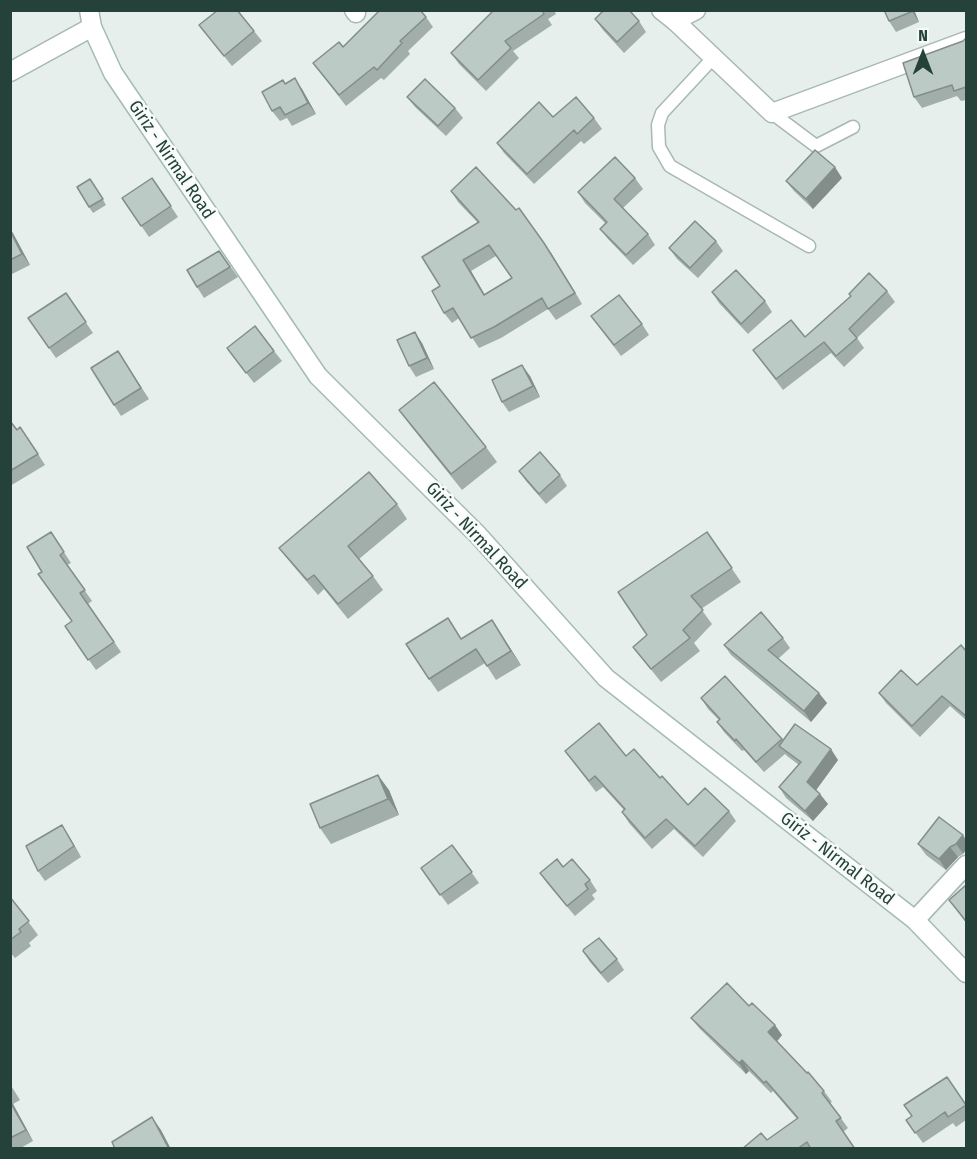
<!DOCTYPE html>
<style>
body{margin:0}
#map{position:relative;width:977px;height:1159px;overflow:hidden;background:#e6efeb;font-family:"Fira Sans Condensed",sans-serif}
canvas{display:block}
.frame{position:absolute;inset:0;border:12px solid #24423a;pointer-events:none}
.north{position:absolute;left:893px;top:24px;width:60px;height:60px;-webkit-text-stroke:4px #f7fbf9;paint-order:stroke;rotate:0deg;font-size:16px;font-weight:700;line-height:24px;text-align:center;color:#24423a}
.north::after{content:'';display:block;margin:auto;width:21px;height:27px;background:#24423a;clip-path:polygon(50% 0,100% 100%,50% 72%,0 100%)}
</style>
<div id="map">
<canvas width="977" height="1159"></canvas>
<div class="frame"></div>
<div class="north">N</div>
</div>
<script>
const ctx = document.querySelector('canvas').getContext('2d');
ctx.lineJoin = 'round';
const poly = rows => new Path2D(rows.map(r => 'M' + r).join(''));
function stroke(path, color, width, dash) { ctx.strokeStyle = color; ctx.lineWidth = width; ctx.lineCap = dash ? 'butt' : 'round'; ctx.setLineDash(dash || []); ctx.stroke(path); }
function fill(path, color) { ctx.fillStyle = color; ctx.fill(path, 'evenodd'); }
function write(font, color, halo, rows, align = 'center') {
  ctx.font = font + ' "Fira Sans Condensed",sans-serif'; ctx.lineWidth = 5; ctx.setLineDash([]); ctx.textBaseline = 'middle'; ctx.strokeStyle = halo; ctx.fillStyle = color; for (const [text, x, y, turn = 0] of rows) {
    ctx.save(); ctx.translate(x, y); ctx.rotate((+turn || 0) * Math.PI / 180); ctx.textAlign = isNaN(turn) ? turn : align; if (halo) ctx.strokeText(text, 0, 0); ctx.fillText(text, 0, 0); ctx.restore();
  }
}
const service = poly([
 [714,57,662,113,658,125,659,147,670,166,809,246],
 [772,113,816,146,853,127]
]);
const minor = poly([
 [354,10,356,13],
 [675,21,696,10],
 [915,920,966,865]
]);
const tertiary = poly([
 [661,10,675,21,772,113,966,41],
 [10,72,92,27]
]);
const secondary = poly([
 [89,10,92,27,113,73,318,376,478,535,606,678,915,920,966,973]
]);
stroke(service, '#a8b8b2', 15);
stroke(minor, '#a8b8b2', 21);
stroke(tertiary, '#a8b8b2', 21);
stroke(secondary, '#a4bbb3', 21);
stroke(service, '#fff', 12);
stroke(minor, '#fff', 18);
stroke(tertiary, '#fff', 18);
stroke(secondary, '#fff', 18);
fill(poly([
 [494,10,554,10,556,14,548,19,552,25,513,51,519,58,486,91,459,64,451,53],
 [884,10,914,10,919,22,896,32,889,21],
 [426,17,433,27,408,51,410,54,384,80,381,78,346,106,313,63,343,47],
 [595,19,639,21,646,32,624,53,603,30],
 [199,25,254,31,262,41,232,66],
 [966,38,966,100,961,101,957,96,922,108,914,97],
 [285,83,302,89,316,114,292,126,287,118,280,121,272,111],
 [407,97,455,108,463,118,446,136,415,107],
 [553,117,594,118,602,129,584,144,581,141,534,184,504,153,497,143],
 [152,178,178,217,149,237,122,198],
 [635,178,643,189,623,208,648,234,655,245,633,265,608,239,600,229,606,224,585,203,578,192],
 [842,178,813,209,794,191,786,181],
 [94,184,106,205,93,213,89,207],
 [451,191,551,253,582,304,556,320,548,309,501,338,479,348,459,318,452,323,444,313,440,286,478,223,458,202],
 [496,256,512,278,485,295,471,271],
 [10,229,30,265,10,275],
 [716,241,723,251,698,278,677,259,669,248],
 [219,251,238,277,204,298,197,287],
 [887,291,895,302,857,338,864,348,844,367,831,353,783,390,753,350,805,337],
 [712,292,765,301,772,312,748,334,719,303],
 [66,293,93,333,56,358,28,318],
 [591,316,642,324,649,335,621,356],
 [422,343,434,369,416,377,409,366],
 [227,348,274,351,282,361,254,383],
 [125,362,149,399,121,416,114,405],
 [530,376,540,397,509,412,502,402],
 [399,410,486,447,497,462,462,490,410,425],
 [10,420,17,429,28,438,45,465,10,486],
 [519,471,560,475,567,486,546,504,526,481],
 [397,504,407,519,359,559,373,576,383,590,348,619,324,589,318,595,290,562,279,548],
 [707,532,741,582,701,609,712,624,694,643,700,651,661,682,633,647,647,635],
 [58,543,71,563,67,565,92,601,88,604,121,652,96,670,65,626,72,621,42,572],
 [501,634,521,665,496,680,485,663,438,692,429,679,462,638],
 [783,638,790,648,778,659,827,703,811,722,731,655,724,645],
 [966,651,966,720,950,706,920,737,886,703,879,693,917,685],
 [725,676,783,740,838,760,816,790,828,804,813,821,786,798,779,787,799,765,787,756,785,754,764,772,744,750,742,751,724,732,717,722,719,720,708,709,701,698],
 [565,751,626,756,660,778,688,805,729,811,736,821,703,857,674,829,652,849,629,823,622,812,624,810,603,787,596,792],
 [389,790,399,815,331,844,320,828],
 [939,817,963,854,958,857,946,870,926,855,918,844],
 [62,825,81,857,45,881,38,871],
 [452,845,479,883,448,905,421,868],
 [563,867,590,880,597,891,592,895,595,899,575,916,547,883,540,873],
 [966,885,966,923,949,900],
 [10,897,38,935,29,943,31,946,15,958,10,952],
 [583,951,617,959,624,970,608,983,590,962],
 [691,1018,782,1035,777,1042,824,1091,832,1102,830,1103,848,1128,843,1132,855,1149,742,1149,767,1140,797,1119,773,1091,771,1093,749,1071,746,1074,699,1028],
 [10,1084,20,1100,13,1104,33,1141,19,1149,10,1149],
 [966,1105,966,1120,956,1127,953,1123,923,1143,906,1120]
]), '#a1aea9');
fill(poly([
 [911,10,914,10,919,22],
 [295,78,302,89,316,114,308,103],
 [835,167,842,178,813,209,806,199],
 [10,229,13,233,30,265,22,254,10,231],
 [544,243,551,253,582,304,575,293],
 [463,260,471,271,491,306,484,295],
 [415,332,422,343,434,369,427,358],
 [522,365,530,376,540,397,533,386],
 [492,620,501,634,521,665,511,651],
 [819,693,827,703,811,722,804,711],
 [831,749,838,760,814,793,807,782],
 [378,775,389,790,399,815,388,799],
 [820,794,828,804,813,821,805,811],
 [62,825,69,836,81,857,74,846],
 [963,835,966,840,966,850,963,854,956,844],
 [950,847,958,857,946,870,939,859],
 [775,1025,782,1035,775,1043,768,1032],
 [742,1060,749,1071,746,1074,739,1063],
 [10,1100,13,1104,33,1141,26,1130,10,1102],
 [152,1117,161,1130,171,1149,169,1149]
]), '#838d89');
const building = poly([
 [218,10,237,10,254,31,224,56,199,25,218,10],
 [380,10,420,10,426,17,400,41,402,43,377,70,374,67,339,95,313,63,339,42,343,47,380,10],
 [494,10,542,10,544,14,505,41,511,48,478,80,451,53,494,10],
 [604,10,629,10,639,21,617,42,595,19,604,10],
 [884,10,911,10,911,12,889,21,884,10],
 [966,38,966,87,954,91,952,85,914,97,903,63,963,41,966,38],
 [295,78,308,103,285,115,280,107,272,111,262,92,283,80,285,84,295,78],
 [425,79,455,108,438,126,407,97,425,79],
 [576,97,594,118,577,134,574,130,527,174,497,143,539,102,553,117,576,97],
 [815,150,835,167,806,199,786,181,815,150],
 [615,157,635,178,614,199,648,234,626,255,600,229,607,222,578,192,615,157],
 [476,167,516,210,519,208,544,243,575,293,548,309,542,298,494,327,471,338,453,308,444,313,432,291,440,286,422,257,479,222,451,191,476,167],
 [489,245,512,278,484,295,463,260,489,245],
 [152,178,171,206,141,226,122,198,152,178],
 [90,179,103,199,89,207,77,187,90,179],
 [695,221,716,241,690,268,669,248,695,221],
 [10,231,22,254,10,260,10,231],
 [219,251,230,267,197,287,187,270,219,251],
 [736,270,765,301,741,324,712,292,736,270],
 [869,273,887,291,849,329,857,338,836,356,824,342,776,379,753,350,791,320,805,337,851,296,849,294,869,273],
 [66,293,86,322,49,348,28,318,66,293],
 [619,295,642,324,614,345,591,316,619,295],
 [255,326,274,351,246,373,227,348,255,326],
 [415,332,427,358,409,366,397,340,415,332],
 [118,351,141,388,114,405,91,368,118,351],
 [522,365,533,386,502,402,492,380,522,365],
 [434,382,486,447,451,474,399,410,434,382],
 [10,421,17,430,20,427,38,454,10,471,10,421],
 [540,452,560,475,539,494,519,471,540,452],
 [369,472,397,504,348,546,373,576,338,604,314,575,307,580,279,548,369,472],
 [51,532,64,552,60,555,85,590,80,593,114,642,88,660,65,626,72,621,38,574,42,572,27,547,51,532],
 [707,532,732,568,691,596,703,610,683,630,690,638,651,669,633,647,647,635,618,592,707,532],
 [761,612,783,638,768,650,819,693,804,711,724,645,761,612],
 [448,618,461,639,492,620,511,651,487,666,476,649,429,679,406,644,448,618],
 [961,645,966,651,966,716,942,696,912,726,879,693,901,670,917,685,961,645],
 [725,676,782,739,756,762,736,739,735,741,717,722,720,719,701,698,725,676],
 [599,723,626,756,634,749,660,778,662,776,688,805,705,788,729,811,695,846,666,819,645,838,622,812,625,809,595,776,589,781,565,751,599,723],
 [795,724,831,749,807,782,820,794,805,811,779,787,801,762,779,746,795,724],
 [378,775,388,799,320,828,310,804,378,775],
 [939,817,963,835,956,844,950,847,939,859,918,844,939,817],
 [62,825,74,846,38,871,26,846,62,825],
 [452,845,472,872,440,895,421,868,452,845],
 [557,859,563,867,572,859,590,880,585,884,588,889,567,906,540,873,557,859],
 [966,885,966,921,949,900,966,885],
 [10,897,29,921,19,929,21,932,10,940,10,897],
 [599,938,617,959,601,973,583,951,584,949,599,938],
 [727,983,749,1006,752,1003,775,1025,768,1032,807,1073,808,1072,824,1091,822,1093,841,1118,836,1121,855,1149,811,1149,807,1142,797,1149,742,1149,761,1133,767,1140,798,1118,766,1081,764,1083,742,1060,739,1063,691,1018,727,983],
 [947,1077,966,1105,948,1117,945,1112,915,1133,906,1120,912,1116,904,1105,947,1077],
 [10,1102,26,1130,10,1138,10,1102],
 [152,1117,169,1149,115,1149,112,1142,152,1117]
]);
fill(building, '#bbcac4');
stroke(building, '#838d89', 1.5);
write('18px', '#24423a', '#f7fbf9', [
 ["Giriz - Nirmal Road",171,160,56],
 ["Giriz - Nirmal Road",476,536,47],
 ["Giriz - Nirmal Road",837,859,38]
]);
</script>
